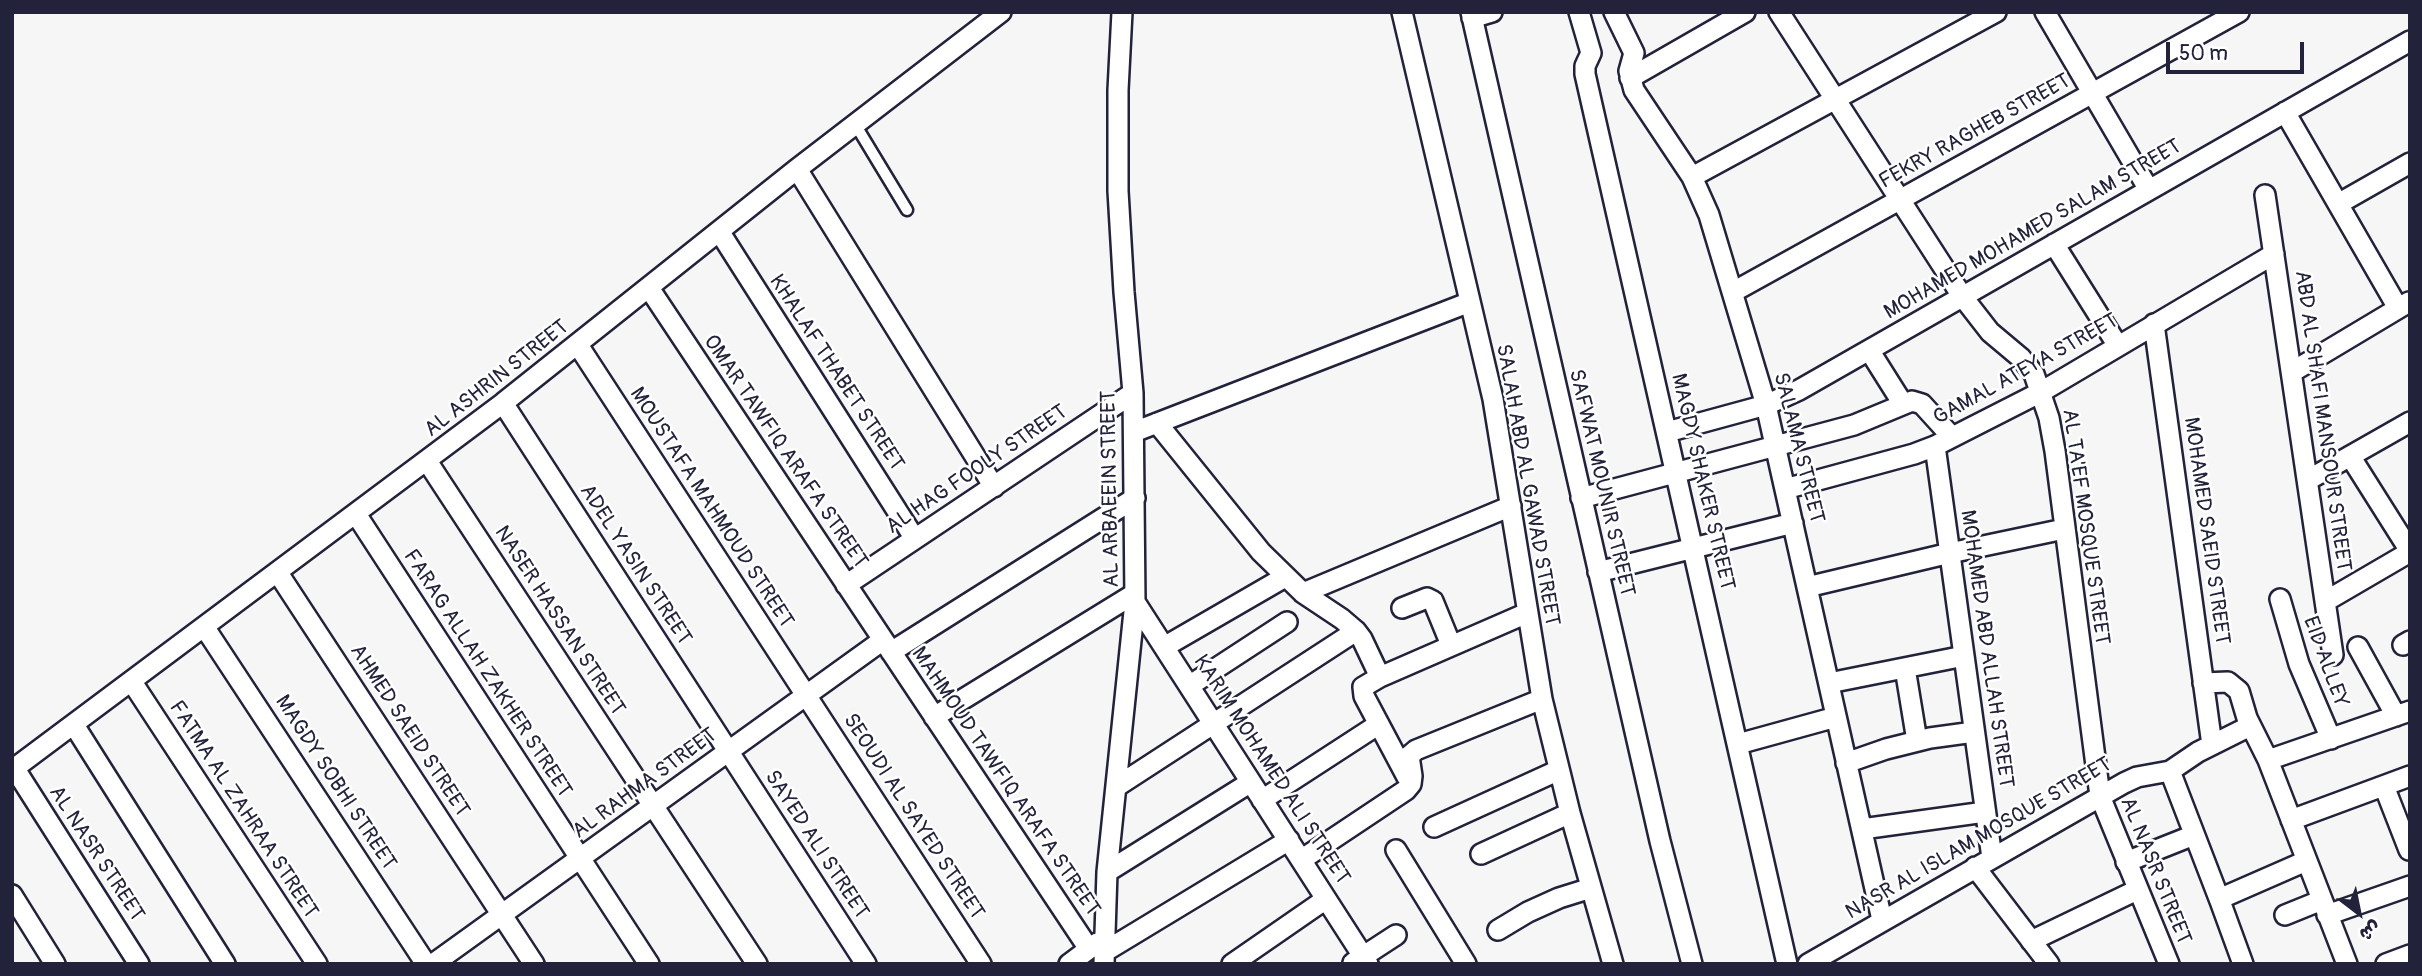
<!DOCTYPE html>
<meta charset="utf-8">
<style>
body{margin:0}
#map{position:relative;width:2422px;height:976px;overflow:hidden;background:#f6f6f7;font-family:Pangolin,"Playpen Sans Arabic",sans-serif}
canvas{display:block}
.frame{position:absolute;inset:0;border:14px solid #22223b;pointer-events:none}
.north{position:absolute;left:2324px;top:878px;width:70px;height:70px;-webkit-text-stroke:5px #fff;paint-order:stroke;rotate:148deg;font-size:19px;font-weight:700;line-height:28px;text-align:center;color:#22223b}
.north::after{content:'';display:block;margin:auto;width:24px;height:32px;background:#22223b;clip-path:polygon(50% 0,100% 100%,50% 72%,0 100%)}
.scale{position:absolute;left:2166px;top:42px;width:138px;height:32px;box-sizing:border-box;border:4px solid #22223b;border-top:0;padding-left:9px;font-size:21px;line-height:24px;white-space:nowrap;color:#22223b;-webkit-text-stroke:5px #fff;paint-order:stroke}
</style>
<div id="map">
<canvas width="2422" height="976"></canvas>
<div class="frame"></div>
<div class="north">ش</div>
<div class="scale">50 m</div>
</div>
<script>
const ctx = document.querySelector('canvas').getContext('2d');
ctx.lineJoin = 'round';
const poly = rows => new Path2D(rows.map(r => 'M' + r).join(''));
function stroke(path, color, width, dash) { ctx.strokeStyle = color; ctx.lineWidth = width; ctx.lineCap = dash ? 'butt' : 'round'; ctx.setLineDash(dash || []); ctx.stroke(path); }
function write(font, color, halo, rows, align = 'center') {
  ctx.font = font + ' Pangolin,sans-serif'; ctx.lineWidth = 5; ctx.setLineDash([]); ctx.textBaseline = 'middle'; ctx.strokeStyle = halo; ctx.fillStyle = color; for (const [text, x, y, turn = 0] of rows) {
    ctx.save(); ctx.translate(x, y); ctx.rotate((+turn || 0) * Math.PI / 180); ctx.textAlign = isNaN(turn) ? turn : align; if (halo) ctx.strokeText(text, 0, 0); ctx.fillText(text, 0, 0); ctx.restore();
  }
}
const service = poly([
 [855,124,907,210]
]);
const minor = poly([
 [1402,12,1493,399,1542,699,1570,813,1613,964],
 [1471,12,1660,841,1692,964],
 [1579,12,1591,53,1585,66,1585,74,1787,964],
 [1614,12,1634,53,1629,71,1634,90,1692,177,1709,215,1766,405,1882,920],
 [1779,12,1962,296,1990,332,2021,358,2034,374,2049,418,2055,451,2100,796,2169,964],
 [2045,12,2149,190],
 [1472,18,1492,12],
 [1630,78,1745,12],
 [2285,112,2398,308],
 [797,169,994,487],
 [1692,177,1996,12],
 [2265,195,2333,655],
 [2338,204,2410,163],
 [719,231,915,539],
 [2054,244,2118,346],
 [649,288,1089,949],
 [1733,292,2239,12],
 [2154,324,2212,745],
 [578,345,981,964],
 [1869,350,1903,404],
 [2292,372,2409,302],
 [503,403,866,964],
 [1157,423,1261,552,1303,593,1342,619,1356,631,1362,639,1380,677],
 [1134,432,1470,302],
 [1667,432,1766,405,1799,390,2410,41],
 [1935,446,1992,858],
 [2350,456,2410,551],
 [427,461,757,964],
 [2308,480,2410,422],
 [1785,489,1914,454,1935,446,2041,392,2274,254],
 [1581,498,1854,425,1912,401,1922,404,1952,437],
 [356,514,649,964],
 [1598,572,1793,523],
 [278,573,534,964],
 [846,585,1133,393],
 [1807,587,1950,553,2064,529],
 [1303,593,1511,506],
 [2280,599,2299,664,2331,739],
 [2326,601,2410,552],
 [1135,602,1368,964],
 [1402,608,1427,598,1433,601,1451,645],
 [205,628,426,964],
 [2403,645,2410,641],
 [1164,647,1285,577],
 [2358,647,2396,716],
 [891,652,1135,498],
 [1905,668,1917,741],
 [132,682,317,964],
 [1829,683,1964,656],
 [2203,683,2228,682,2239,691,2247,718,2268,760,2347,964],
 [1189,686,1287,622],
 [934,717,1134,594],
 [74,725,225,964],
 [1738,744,1836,717],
 [2268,760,2410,711],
 [1846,763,1886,749,1930,738,1974,732],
 [15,769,139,964],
 [12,770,503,403,797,169,1001,12],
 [2170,771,2220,901],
 [1407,777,1364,696,1363,687,1380,677,1527,613],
 [2384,786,2409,850],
 [1116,787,1356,631],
 [1262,800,1379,724],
 [2291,820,2410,776],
 [1434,827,1559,770],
 [1862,829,1985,812],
 [1396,850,1466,964],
 [1481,854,1570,813],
 [1301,860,1406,790,1411,784,1412,776,1409,756,1416,750,1542,699],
 [2126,862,2194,835],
 [1975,867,2049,964],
 [1107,872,1251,782],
 [12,895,55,964],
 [2285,915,2322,900],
 [2327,915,2410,886],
 [1498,930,1528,912,1559,898,1591,888],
 [2031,941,2137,890],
 [1104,952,1289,840],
 [1353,963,1396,935],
 [433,964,883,640],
 [1069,964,1097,943],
 [1104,964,1107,872,1135,602,1133,393,1124,292,1118,191,1118,90,1122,12],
 [1232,964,1326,899],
 [1808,964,2124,783,2137,777,2170,771,2198,752,2250,726],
 [2243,964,2220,901,2226,896,2306,861],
 [2386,964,2410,955]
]);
stroke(service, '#22223b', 15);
stroke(minor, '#22223b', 24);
stroke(service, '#fff', 10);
stroke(minor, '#fff', 19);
write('21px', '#22223b', '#fff', [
 ["FEKRY RAGHEB STREET",1975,132,-29],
 ["MOHAMED MOHAMED SALAM STREET",2033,230,-30],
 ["GAMAL ATEYA STREET",2026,370,-29],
 ["KHALAF THABET STREET",836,373,57],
 ["AL ASHRIN STREET",497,379,-38],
 ["ABD AL SHAFI MANSOUR STREET",2322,421,82],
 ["SALAMA STREET",1798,448,76],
 ["OMAR TAWFIQ ARAFA STREET",785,452,56],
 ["AL HAG FOOLY STREET",977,470,-34],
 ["MAGDY SHAKER STREET",1702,482,77],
 ["SAFWAT MOUNIR STREET",1601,483,77],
 ["SALAH ABD AL GAWAD STREET",1527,485,80],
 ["AL ARBAEEIN STREET",1111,489,-91],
 ["MOUSTAFA MAHMOUD STREET",711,508,57],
 ["AL TA'EF MOSQUE STREET",2085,527,82],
 ["MOHAMED SAEID STREET",2206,531,82],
 ["ADEL YASIN STREET",635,565,57],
 ["NASER HASSAN STREET",559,621,57],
 ["MOHAMED ABD ALLAH STREET",1986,649,82],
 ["EID ALLEY",2325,662,70],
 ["FARAG ALLAH ZAKHER STREET",487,674,57],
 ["AHMED SAEID STREET",409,731,57],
 ["KARIM MOHAMED ALI STREET",1271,770,57],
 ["MAHMOUD TAWFIQ ARAFA STREET",1005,782,56],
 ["MAGDY SOBHI STREET",335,783,57],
 ["AL RAHMA STREET",645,784,-36],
 ["FATMA AL ZAHRAA STREET",243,810,57],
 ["SEOUDI AL SAYED STREET",913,817,57],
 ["NASR AL ISLAM MOSQUE STREET",1979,839,-30],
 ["SAYED ALI STREET",816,845,57],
 ["AL NASR STREET",96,854,57],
 ["AL NASR STREET",2155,871,68]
]);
</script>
